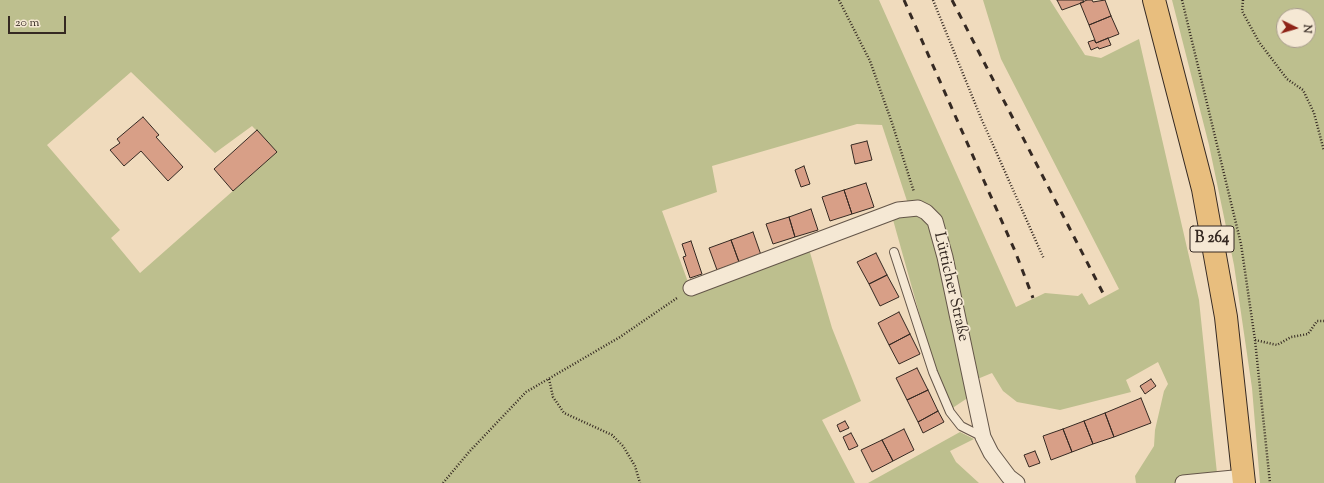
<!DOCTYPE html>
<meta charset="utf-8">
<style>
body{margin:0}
#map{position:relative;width:1324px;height:483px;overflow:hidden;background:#f0dbbd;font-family:"Sorts Mill Goudy",serif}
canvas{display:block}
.north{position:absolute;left:1276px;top:8px;width:40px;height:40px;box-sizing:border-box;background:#f5e8d4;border:1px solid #a89c8d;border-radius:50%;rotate:95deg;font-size:11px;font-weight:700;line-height:16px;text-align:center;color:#352922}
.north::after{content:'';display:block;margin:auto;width:14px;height:18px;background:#8f2418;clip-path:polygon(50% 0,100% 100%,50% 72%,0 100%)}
.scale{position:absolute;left:8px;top:16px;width:58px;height:18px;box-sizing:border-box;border:2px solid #352922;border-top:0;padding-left:5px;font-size:12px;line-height:14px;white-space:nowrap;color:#352922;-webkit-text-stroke:3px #f5e8d4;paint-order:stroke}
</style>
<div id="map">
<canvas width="1324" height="483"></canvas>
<div class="north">N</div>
<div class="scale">20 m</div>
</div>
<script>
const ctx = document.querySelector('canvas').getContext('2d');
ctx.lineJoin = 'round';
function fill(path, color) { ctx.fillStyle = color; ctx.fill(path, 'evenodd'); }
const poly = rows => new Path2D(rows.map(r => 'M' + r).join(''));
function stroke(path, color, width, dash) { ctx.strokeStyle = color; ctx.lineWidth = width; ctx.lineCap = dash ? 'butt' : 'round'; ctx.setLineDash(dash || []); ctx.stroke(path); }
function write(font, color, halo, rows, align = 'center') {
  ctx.font = font + ' "Sorts Mill Goudy",serif'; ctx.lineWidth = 3.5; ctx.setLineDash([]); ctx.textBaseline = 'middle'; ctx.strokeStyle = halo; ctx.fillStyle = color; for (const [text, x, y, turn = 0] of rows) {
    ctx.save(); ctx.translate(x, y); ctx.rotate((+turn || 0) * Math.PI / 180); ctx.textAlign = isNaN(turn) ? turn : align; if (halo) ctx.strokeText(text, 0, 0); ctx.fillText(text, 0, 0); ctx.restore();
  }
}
fill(poly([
 [0,0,879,0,1016,307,1045,293,1078,296,1082,293,1089,305,1119,289,1001,59,983,0,1050,0,1085,55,1101,58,1139,39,1199,300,1218,483,1136,483,1135,476,1154,446,1155,430,1164,391,1168,384,1158,362,1126,380,1131,392,1060,410,1017,402,1003,391,992,373,975,380,969,397,951,409,935,370,890,209,908,204,882,125,857,124,712,166,717,192,662,211,692,293,809,249,832,328,861,401,822,420,855,483,0,483],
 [131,72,215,153,252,126,277,152,140,273,111,238,120,230,47,145],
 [1172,0,1324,0,1324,483,1260,483,1252,388,1234,265,1209,145],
 [1284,16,1308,16,1308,40,1284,40],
 [960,432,974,439,950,451,956,462,979,483,868,483]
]), '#bdbf8e');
const building = poly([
 [1057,0,1083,0,1084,2,1062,10,1057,0],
 [1087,0,1092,0,1093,2,1105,0,1111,16,1089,25,1080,3,1087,0],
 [1111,16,1119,34,1096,43,1089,25,1111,16],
 [1108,38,1111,45,1099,49,1098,47,1091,50,1088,42,1094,40,1096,43,1108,38],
 [143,117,159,135,156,137,183,167,168,181,141,151,124,166,110,150,120,143,117,139,143,117],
 [257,130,277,152,233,191,214,169,257,130],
 [867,141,872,160,855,164,851,145,867,141],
 [804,166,810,184,801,187,795,170,804,166],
 [866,183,874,207,852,214,844,190,866,183],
 [844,190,852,214,830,221,822,197,844,190],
 [811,209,818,230,795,237,789,217,811,209],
 [789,217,795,237,773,244,766,224,789,217],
 [753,232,761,255,739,262,731,240,753,232],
 [731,240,739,262,717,270,709,248,731,240],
 [691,241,702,274,690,278,683,257,686,256,682,244,691,241],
 [876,253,887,275,869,284,857,262,876,253],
 [887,275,899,297,880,306,869,284,887,275],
 [899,312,910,334,889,345,878,323,899,312],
 [910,334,920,354,899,364,889,345,910,334],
 [917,368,928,390,907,400,896,378,917,368],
 [1151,379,1156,386,1145,394,1140,386,1151,379],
 [928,390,938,411,918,422,907,400,928,390],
 [1141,398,1151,423,1114,437,1105,413,1141,398],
 [938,411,944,422,923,433,918,422,938,411],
 [1105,413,1114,437,1093,444,1084,421,1105,413],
 [845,421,849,428,840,432,837,425,845,421],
 [1084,421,1093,444,1072,452,1063,429,1084,421],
 [904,429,914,450,893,461,882,440,904,429],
 [1063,429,1072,452,1051,460,1043,436,1063,429],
 [851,433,858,446,849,450,843,437,851,433],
 [882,440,893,461,872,472,861,450,882,440],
 [1035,451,1040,463,1029,467,1024,455,1035,451]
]);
fill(building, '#d89f87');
stroke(building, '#352922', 1);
const lane = poly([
 [894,252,933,372,950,412,961,426,983,437]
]);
const street = poly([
 [691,288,898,210,918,208,926,212,935,221,945,257,983,437,991,453,1009,477,1017,483],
 [1183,483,1244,477]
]);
const primary = poly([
 [1154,0,1203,189,1226,317,1244,483]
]);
stroke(lane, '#645649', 10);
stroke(street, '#645649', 17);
stroke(primary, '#352922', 24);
stroke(poly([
 [839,0,870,61,892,123,914,192],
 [933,0,981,118,1044,259],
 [1182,0,1241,244,1255,340,1270,483],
 [1243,0,1242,11,1259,42,1287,79,1303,90,1314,113,1324,151],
 [1255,340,1277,345,1291,337,1308,334,1317,321,1324,321],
 [549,379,553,397,564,413,612,435,623,446,635,466,640,483],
 [443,483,469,452,526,392,620,337,677,298]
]), '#352922', 2.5, [1, 2]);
stroke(lane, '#f5e8d4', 8);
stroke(street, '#f5e8d4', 15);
stroke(primary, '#e8be7e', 22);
stroke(poly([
 [904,0,1015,251,1033,298],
 [952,0,1105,297]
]), '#352922', 3, [7, 7]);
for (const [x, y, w] of [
 [1212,239,44]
]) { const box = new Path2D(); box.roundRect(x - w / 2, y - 13, w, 26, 3); ctx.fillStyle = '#f5e8d4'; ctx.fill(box); stroke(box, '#352922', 1); }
write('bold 15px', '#352922', null, [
 ["B 264",1212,239]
]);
write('16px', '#352922', '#f5e8d4', [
 ["Lütticher Straße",950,287,77]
]);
</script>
